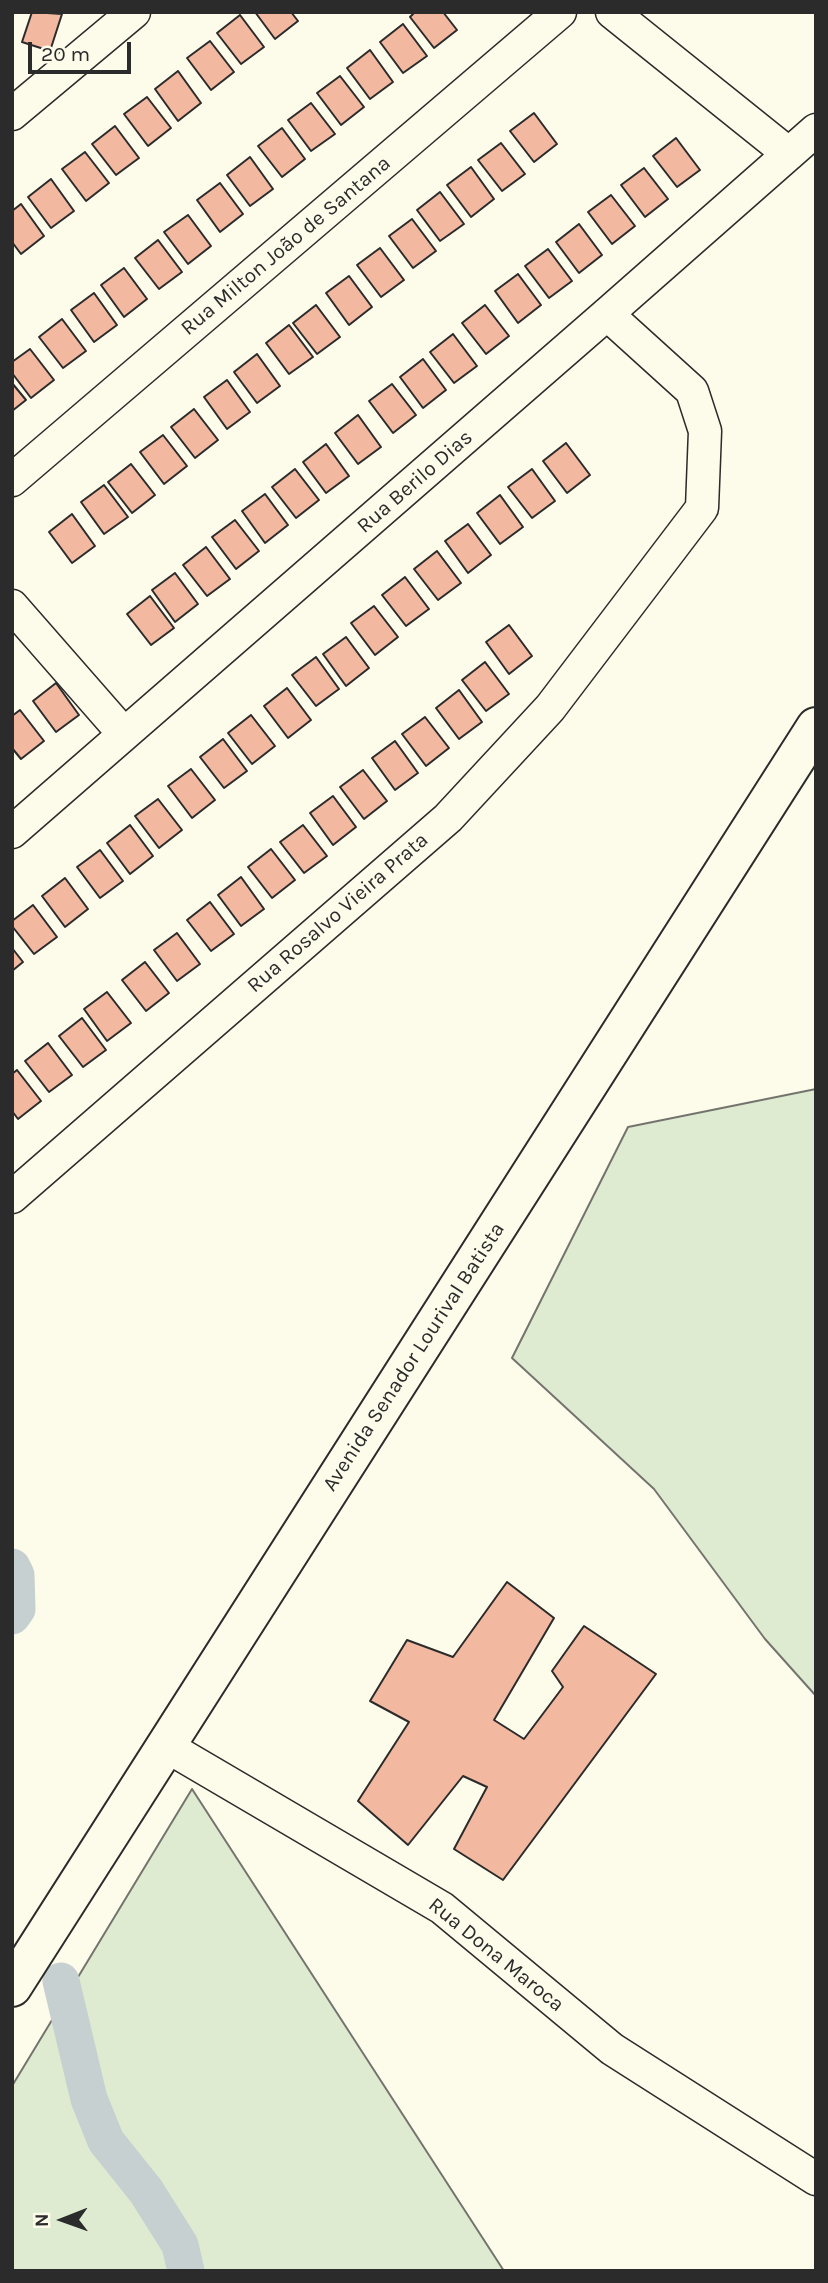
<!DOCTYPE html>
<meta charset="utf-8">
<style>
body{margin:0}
#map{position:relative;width:828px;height:2283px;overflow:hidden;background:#fdfbea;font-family:Karla,sans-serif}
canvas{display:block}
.frame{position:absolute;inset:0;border:14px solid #2b2b2b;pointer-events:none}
.north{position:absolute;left:28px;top:2185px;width:70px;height:70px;-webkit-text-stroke:5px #fdfbea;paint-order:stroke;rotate:269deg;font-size:19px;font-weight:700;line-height:28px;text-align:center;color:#2b2b2b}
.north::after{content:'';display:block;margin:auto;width:24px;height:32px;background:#2b2b2b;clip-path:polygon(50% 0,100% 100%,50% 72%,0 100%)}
.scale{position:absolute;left:28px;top:42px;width:103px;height:32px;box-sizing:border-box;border:4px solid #2b2b2b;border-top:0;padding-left:9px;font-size:21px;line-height:24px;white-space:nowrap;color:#2b2b2b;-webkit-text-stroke:5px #fdfbea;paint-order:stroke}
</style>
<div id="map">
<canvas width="828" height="2283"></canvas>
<div class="frame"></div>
<div class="north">N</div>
<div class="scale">20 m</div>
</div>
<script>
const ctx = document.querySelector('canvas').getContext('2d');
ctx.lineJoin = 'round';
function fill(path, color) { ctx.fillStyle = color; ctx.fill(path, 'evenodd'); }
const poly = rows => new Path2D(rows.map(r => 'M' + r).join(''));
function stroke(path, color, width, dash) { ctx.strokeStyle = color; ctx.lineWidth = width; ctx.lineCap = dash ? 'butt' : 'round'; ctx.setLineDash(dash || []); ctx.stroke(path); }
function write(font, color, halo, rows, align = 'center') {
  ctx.font = font + ' Karla,sans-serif'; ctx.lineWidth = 5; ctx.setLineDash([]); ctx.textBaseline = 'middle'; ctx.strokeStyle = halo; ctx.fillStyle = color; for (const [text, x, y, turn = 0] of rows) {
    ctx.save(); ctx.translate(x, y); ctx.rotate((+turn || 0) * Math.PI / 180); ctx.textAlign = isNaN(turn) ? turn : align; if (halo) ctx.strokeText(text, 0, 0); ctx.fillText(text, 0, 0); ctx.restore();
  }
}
const green = poly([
 [816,1089,816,1696,765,1639,654,1489,512,1358,628,1127,816,1089],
 [192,1789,504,2271,12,2271,12,2086,192,1789]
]);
fill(green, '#deebd1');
stroke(green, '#74746e', 2);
stroke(poly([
 [12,1567,16,1575,17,1609,12,1616],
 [61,1981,89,2099,106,2141,146,2191,180,2245,186,2271]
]), '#c7d0d0', 37);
const building = poly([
 [32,12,62,14,50,51,22,42,32,12],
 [255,12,291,12,298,21,275,39,255,12],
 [415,12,443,12,457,30,434,48,410,17,415,12],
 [240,15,264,47,241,64,217,33,240,15],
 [403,24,427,56,403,73,380,42,403,24],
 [210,41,234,72,211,90,187,58,210,41],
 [370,50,393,82,370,99,347,68,370,50],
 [178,71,201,103,178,121,155,89,178,71],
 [340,76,364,107,341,125,317,93,340,76],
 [147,97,171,128,148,146,124,114,147,97],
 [311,103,335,134,311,151,288,120,311,103],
 [534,113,557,144,534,162,510,131,534,113],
 [115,126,139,158,116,175,92,144,115,126],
 [282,128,305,159,282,177,258,146,282,128],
 [676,138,700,170,677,187,653,156,676,138],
 [501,143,525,174,502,191,478,160,501,143],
 [85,152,109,183,86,201,62,169,85,152],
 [250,157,273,189,250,206,227,175,250,157],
 [471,167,494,199,471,217,447,185,471,167],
 [644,168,668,199,645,217,621,185,644,168],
 [51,179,74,211,51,228,28,197,51,179],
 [220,183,243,214,220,232,197,200,220,183],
 [440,192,464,224,440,241,417,210,440,192],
 [611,195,635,226,612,244,588,212,611,195],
 [21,204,44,236,21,254,12,242,12,211,21,204],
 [188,215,211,246,188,264,164,232,188,215],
 [412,219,436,251,413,268,389,236,412,219],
 [579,224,602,255,579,273,556,242,579,224],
 [158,240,182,272,159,289,135,258,158,240],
 [380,248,404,280,381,297,357,265,380,248],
 [548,249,572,281,549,298,525,266,548,249],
 [124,268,147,299,124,317,101,285,124,268],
 [518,274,541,305,518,323,495,291,518,274],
 [349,276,372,307,349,325,326,293,349,276],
 [94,293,117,325,94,342,71,310,94,293],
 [316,305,340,337,317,354,293,323,316,305],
 [485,305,509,336,486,354,462,323,485,305],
 [62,319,86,351,63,368,39,337,62,319],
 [289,325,313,357,289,374,266,343,289,325],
 [453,334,477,366,454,383,430,352,453,334],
 [30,349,54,380,31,398,12,373,12,362,30,349],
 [257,354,280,386,257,403,234,372,257,354],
 [423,359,446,390,423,408,400,377,423,359],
 [227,380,250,412,227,429,204,397,227,380],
 [12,383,26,400,12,411,12,383],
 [392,384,416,415,393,433,369,401,392,384],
 [194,409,218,440,195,458,171,427,194,409],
 [358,415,381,447,358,464,335,433,358,415],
 [163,435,187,466,164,484,140,452,163,435],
 [566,443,590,475,567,493,543,461,566,443],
 [326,444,349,476,326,493,303,462,326,444],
 [131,464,155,495,132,513,108,482,131,464],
 [295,469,319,500,296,518,272,487,295,469],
 [532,469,555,501,532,518,508,487,532,469],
 [104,485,128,517,104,534,81,502,104,485],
 [265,494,288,525,265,543,242,511,265,494],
 [500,495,523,527,500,544,477,513,500,495],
 [72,514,95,546,72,563,49,532,72,514],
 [235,520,259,551,236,569,212,537,235,520],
 [468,524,491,555,468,573,445,541,468,524],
 [206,547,230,579,207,596,183,565,206,547],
 [437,551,461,583,438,600,414,569,437,551],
 [175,573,198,604,175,622,152,590,175,573],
 [405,577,429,609,406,626,382,595,405,577],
 [150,596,174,628,151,645,127,614,150,596],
 [374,606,398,637,375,655,351,623,374,606],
 [509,625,532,656,509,674,486,642,509,625],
 [346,637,369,668,346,686,323,654,346,637],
 [316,657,339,689,316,706,292,675,316,657],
 [485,662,509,694,486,711,462,680,485,662],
 [56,683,79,715,56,732,33,701,56,683],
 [287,688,311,720,288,738,264,706,287,688],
 [459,690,482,722,459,739,436,708,459,690],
 [20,710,44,741,21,759,12,748,12,716,20,710],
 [251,715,275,746,252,764,228,733,251,715],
 [425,717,449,748,426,766,402,734,425,717],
 [223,739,247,771,224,788,200,757,223,739],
 [395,741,418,773,395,790,372,758,395,741],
 [191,769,215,800,192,818,168,786,191,769],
 [363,770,387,801,364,819,340,787,363,770],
 [333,796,356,827,333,845,310,813,333,796],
 [158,799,182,830,159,848,135,816,158,799],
 [130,825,153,856,130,874,107,843,130,825],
 [303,825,327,856,304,873,280,842,303,825],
 [271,849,295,880,272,898,248,867,271,849],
 [100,850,123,881,100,898,77,867,100,850],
 [241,877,264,909,241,926,218,895,241,877],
 [65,878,88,909,65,927,42,896,65,878],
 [210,902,234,934,211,951,187,920,210,902],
 [33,905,57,937,34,954,12,926,12,921,33,905],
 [177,933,200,964,177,981,154,950,177,933],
 [12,948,23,962,12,971,12,948],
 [145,962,169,993,146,1011,122,980,145,962],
 [107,992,131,1023,107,1041,84,1009,107,992],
 [82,1018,106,1050,83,1067,59,1036,82,1018],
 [48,1043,72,1075,49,1092,25,1061,48,1043],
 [17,1070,41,1101,18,1119,12,1111,12,1074,17,1070],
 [507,1582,554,1618,494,1720,524,1739,563,1687,552,1671,584,1626,656,1674,503,1880,454,1849,487,1787,463,1776,408,1845,358,1801,409,1722,370,1701,407,1640,453,1657,507,1582]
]);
fill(building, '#f2b8a0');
stroke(building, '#2b2b2b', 2);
const street = poly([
 [612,12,789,154],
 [12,114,134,12],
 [12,480,560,12],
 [12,606,124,734],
 [12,832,607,314,816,130],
 [12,1197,448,818,550,708,702,508,705,431,692,391,607,314],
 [166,1746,442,1908,612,2049,816,2179]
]);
const secondary = poly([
 [12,1987,816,727]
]);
stroke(street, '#2b2b2b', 35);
stroke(secondary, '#2b2b2b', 42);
stroke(street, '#fdfbea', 32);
stroke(secondary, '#fdfbea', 38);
write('21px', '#2b2b2b', '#fdfbea', [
 ["Rua Milton João de Santana",286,246,-40],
 ["Rua Berilo Dias",415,482,-41],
 ["Rua Rosalvo Vieira Prata",338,913,-41],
 ["Avenida Senador Lourival Batista",414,1357,-57],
 ["Rua Dona Maroca",496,1955,39]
]);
</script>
